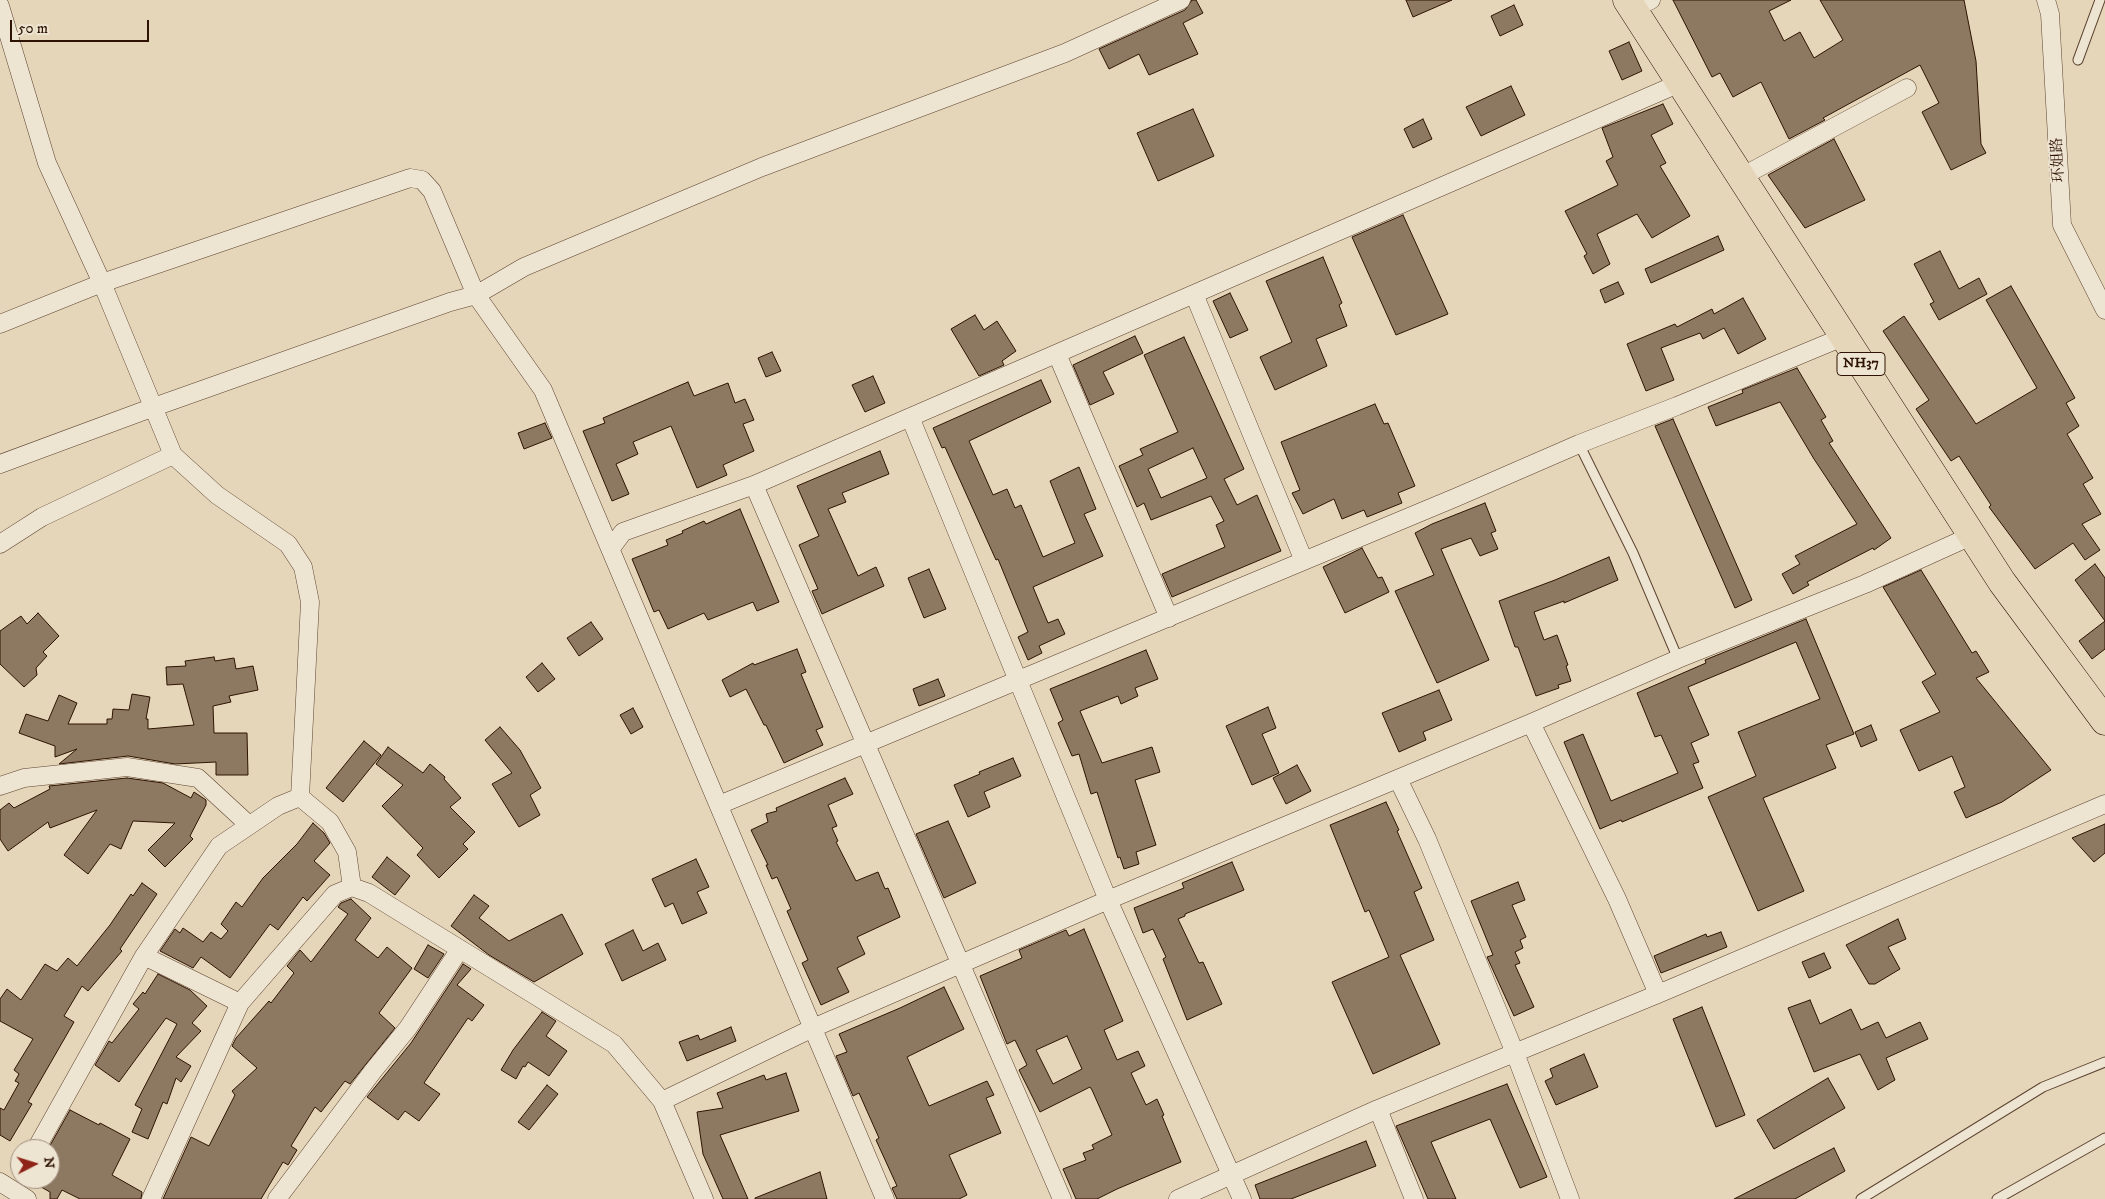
<!DOCTYPE html>
<meta charset="utf-8">
<style>
body{margin:0}
#map{position:relative;width:2105px;height:1199px;overflow:hidden;background:#e5d6b9;font-family:"IM FELL DW Pica",serif}
canvas{display:block}
.north{position:absolute;left:10px;top:1139px;width:50px;height:50px;box-sizing:border-box;background:#eee4d2;border:1px solid #a1907f;border-radius:50%;rotate:85deg;font-size:14px;font-weight:700;line-height:20px;text-align:center;color:#2e1302}
.north::after{content:'';display:block;margin:auto;width:18px;height:22px;background:#8f2418;clip-path:polygon(50% 0,100% 100%,50% 72%,0 100%)}
.scale{position:absolute;left:10px;top:20px;width:139px;height:22px;box-sizing:border-box;border:2px solid #2e1302;border-top:0;padding-left:6px;font-size:15px;line-height:18px;white-space:nowrap;color:#2e1302;-webkit-text-stroke:4px #eee4d2;paint-order:stroke}
</style>
<div id="map">
<canvas width="2105" height="1199"></canvas>
<div class="north">N</div>
<div class="scale">50 m</div>
</div>
<script>
const ctx = document.querySelector('canvas').getContext('2d');
ctx.lineJoin = 'round';
function fill(path, color) { ctx.fillStyle = color; ctx.fill(path, 'evenodd'); }
const poly = rows => new Path2D(rows.map(r => 'M' + r).join(''));
function stroke(path, color, width, dash) { ctx.strokeStyle = color; ctx.lineWidth = width; ctx.lineCap = dash ? 'butt' : 'round'; ctx.setLineDash(dash || []); ctx.stroke(path); }
function write(font, color, halo, rows, align = 'center') {
  ctx.font = font + ' "IM FELL DW Pica","Noto Serif SC",serif'; ctx.lineWidth = 4; ctx.setLineDash([]); ctx.textBaseline = 'middle'; ctx.strokeStyle = halo; ctx.fillStyle = color; for (const [text, x, y, turn = 0] of rows) {
    ctx.save(); ctx.translate(x, y); ctx.rotate((+turn || 0) * Math.PI / 180); ctx.textAlign = isNaN(turn) ? turn : align; if (halo) ctx.strokeText(text, 0, 0); ctx.fillText(text, 0, 0); ctx.restore();
  }
}
const building = poly([
 [1192,0,1196,0,1203,13,1183,23,1198,54,1149,75,1139,54,1109,69,1099,49,1185,10,1192,0],
 [1406,0,1452,0,1413,17,1406,0],
 [1673,0,1791,0,1769,11,1784,41,1800,32,1814,58,1843,40,1820,0,1964,0,1976,61,1981,144,1986,153,1951,170,1922,112,1939,103,1920,65,1823,118,1825,120,1789,139,1761,82,1733,97,1720,73,1712,77,1673,0],
 [1514,5,1523,25,1500,36,1491,16,1514,5],
 [1629,42,1642,71,1622,80,1609,51,1629,42],
 [1511,86,1525,115,1481,136,1466,107,1511,86],
 [1663,104,1673,124,1651,135,1666,163,1660,166,1690,216,1652,238,1637,214,1597,234,1610,264,1593,274,1584,256,1587,254,1565,211,1618,185,1606,161,1613,157,1602,128,1663,104],
 [1193,109,1214,156,1158,181,1137,133,1193,109],
 [1423,119,1432,139,1413,148,1404,129,1423,119],
 [1834,139,1865,200,1805,228,1768,175,1834,139],
 [1403,215,1448,314,1396,335,1352,237,1403,215],
 [1718,236,1724,250,1651,283,1645,269,1718,236],
 [1940,251,1959,289,1979,278,1987,294,1939,320,1930,304,1934,302,1914,264,1940,251],
 [1323,257,1342,303,1339,305,1347,326,1316,339,1327,366,1275,390,1260,357,1292,342,1266,281,1323,257],
 [1618,282,1624,294,1605,303,1600,290,1618,282],
 [2011,286,2075,398,2066,403,2079,426,2067,434,2093,478,2083,484,2101,514,2082,524,2100,550,2085,560,2073,543,2035,569,1989,507,1991,505,1959,456,1951,461,1916,409,1929,400,1883,331,1904,316,1976,424,2037,388,1986,300,2011,286],
 [1230,293,1248,330,1230,338,1213,301,1230,293],
 [1743,298,1766,339,1738,354,1724,328,1703,339,1700,333,1661,348,1674,380,1646,391,1627,344,1675,324,1677,327,1712,309,1714,314,1743,298],
 [975,315,984,330,997,321,1016,351,1002,361,1004,365,979,376,951,329,975,315],
 [1135,336,1143,353,1103,372,1114,394,1090,405,1073,365,1135,336],
 [1184,337,1244,469,1224,479,1237,505,1257,495,1281,551,1172,597,1162,574,1225,547,1216,525,1224,521,1211,496,1151,520,1144,503,1137,507,1119,466,1143,455,1140,449,1178,432,1144,355,1184,337],
 [1193,448,1207,478,1161,498,1148,469,1193,448],
 [772,352,781,371,766,377,758,358,772,352],
 [1797,368,1826,417,1821,420,1833,441,1829,443,1891,538,1874,550,1873,548,1807,582,1809,585,1793,594,1782,574,1800,564,1795,556,1857,524,1814,459,1780,402,1716,426,1708,407,1743,393,1742,390,1797,368],
 [873,376,885,403,865,412,852,385,873,376],
 [1041,380,1051,402,969,441,993,495,1007,489,1015,508,1021,505,1043,557,1075,543,1050,481,1079,467,1096,509,1084,514,1103,556,1033,587,1048,623,1058,619,1065,634,1039,646,1042,653,1028,660,1018,637,1028,632,998,559,996,560,945,447,942,448,933,428,1041,380],
 [688,382,694,396,728,383,735,403,745,399,754,420,743,424,754,451,723,465,727,475,697,488,671,426,633,442,638,454,616,464,629,494,612,501,583,431,605,423,603,418,688,382],
 [1375,404,1384,424,1388,423,1415,486,1398,493,1402,503,1367,517,1364,510,1342,519,1334,499,1303,514,1292,493,1300,490,1281,442,1375,404],
 [1673,419,1752,600,1735,608,1655,426,1673,419],
 [545,423,552,438,524,449,518,433,545,423],
 [880,451,889,474,842,493,846,502,828,509,858,576,876,567,884,586,822,614,812,591,818,589,799,545,819,536,797,486,880,451],
 [1485,503,1496,531,1491,533,1498,549,1480,556,1471,538,1441,549,1489,660,1437,683,1395,591,1434,575,1415,533,1432,524,1485,503],
 [740,509,779,602,757,611,753,602,708,620,704,613,668,629,659,610,654,612,632,559,668,545,666,540,683,533,682,531,704,521,706,524,740,509],
 [1362,548,1378,578,1382,577,1389,592,1345,613,1323,567,1362,548],
 [1609,557,1618,580,1564,603,1564,601,1534,612,1544,640,1557,635,1568,665,1566,666,1571,681,1558,685,1559,688,1536,696,1518,647,1515,647,1499,601,1555,580,1609,557],
 [2095,564,2105,578,2105,649,2092,659,2079,641,2105,621,2075,580,2095,564],
 [929,569,946,609,924,618,908,578,929,569],
 [1921,570,1972,653,1976,651,1989,672,1976,678,2051,770,2002,802,1966,818,1954,792,1965,787,1952,756,1919,771,1900,730,1940,712,1922,682,1936,674,1883,587,1921,570],
 [38,613,59,636,43,652,47,656,36,668,37,675,24,687,0,664,0,631,21,616,27,624,38,613],
 [1806,619,1854,734,1826,745,1836,768,1763,798,1804,891,1758,911,1708,797,1756,776,1738,732,1820,699,1796,642,1688,687,1709,735,1691,743,1699,762,1693,764,1703,788,1622,822,1621,820,1600,829,1564,742,1583,734,1611,801,1678,773,1661,735,1655,737,1637,693,1706,663,1705,660,1806,619],
 [591,622,603,639,579,656,567,638,591,622],
 [797,649,806,672,801,674,823,727,816,730,823,745,784,763,766,725,764,725,746,689,730,697,722,680,753,663,754,665,797,649],
 [1146,650,1158,679,1135,688,1138,696,1121,704,1118,696,1080,711,1102,763,1152,747,1160,772,1135,780,1156,845,1136,852,1139,864,1124,869,1120,857,1118,858,1097,792,1091,794,1079,754,1072,756,1058,723,1063,720,1050,689,1146,650],
 [214,657,215,661,234,658,236,669,253,666,258,690,229,696,231,702,213,706,214,733,247,733,248,775,216,775,216,762,175,764,128,756,59,764,77,749,55,757,55,746,19,733,26,714,48,721,59,695,77,703,68,724,107,724,107,719,112,719,113,709,129,710,132,694,150,697,146,719,148,719,148,729,194,725,183,684,167,685,166,667,186,666,185,661,214,657],
 [542,663,555,679,538,692,526,677,542,663],
 [938,679,945,696,919,706,913,689,938,679],
 [1439,690,1452,720,1423,732,1426,740,1399,752,1382,713,1439,690],
 [1268,707,1276,728,1262,734,1279,773,1252,785,1226,726,1268,707],
 [633,708,643,727,631,734,620,715,633,708],
 [1871,725,1877,740,1861,747,1855,732,1871,725],
 [500,727,520,750,541,788,530,795,540,815,519,827,492,784,512,773,485,740,500,727],
 [364,741,381,755,343,802,326,788,364,741],
 [388,747,423,773,430,764,445,777,444,779,461,798,450,807,475,832,463,844,468,849,439,878,417,855,423,848,382,806,403,785,376,764,388,747],
 [1013,758,1021,776,984,792,990,807,968,817,954,785,980,774,979,772,1013,758],
 [1297,765,1311,791,1286,804,1273,778,1297,765],
 [127,778,163,783,191,798,194,792,206,800,206,805,190,836,193,839,165,867,148,850,175,823,133,821,121,849,110,844,88,874,64,855,97,810,50,828,48,822,8,851,0,839,0,810,9,803,14,808,50,789,49,786,127,778],
 [845,778,853,794,828,805,837,826,832,828,838,841,836,842,856,881,878,872,885,889,888,888,900,917,857,937,865,954,837,968,849,992,821,1005,802,963,808,960,787,911,791,909,777,877,772,879,766,865,768,865,751,830,768,822,766,814,777,811,776,808,845,778],
 [1386,802,1399,830,1397,831,1422,888,1414,892,1434,940,1400,955,1440,1044,1373,1074,1332,982,1389,957,1369,910,1365,912,1330,825,1386,802],
 [948,821,976,883,944,898,916,834,948,821],
 [313,823,324,833,330,843,314,861,330,875,307,901,303,897,278,930,270,924,230,978,201,957,193,968,160,951,175,929,180,933,183,928,203,942,211,932,221,939,228,931,221,924,236,902,242,907,263,878,297,844,313,823],
 [2105,824,2105,853,2094,862,2072,838,2105,824],
 [387,857,410,876,395,895,372,877,387,857],
 [696,859,709,887,697,892,707,913,682,924,673,903,665,907,652,879,696,859],
 [1232,862,1244,890,1185,914,1185,916,1178,919,1199,963,1203,962,1222,1004,1187,1020,1163,959,1166,957,1153,929,1143,933,1134,908,1184,888,1182,883,1232,862],
 [1518,882,1525,900,1512,905,1526,937,1520,940,1523,948,1515,952,1520,963,1515,965,1534,1007,1514,1016,1487,957,1493,955,1471,901,1518,882],
 [142,883,157,894,120,949,122,951,88,991,82,986,64,1016,74,1022,28,1102,32,1104,10,1141,0,1135,0,1108,4,1110,19,1083,15,1081,19,1074,14,1070,33,1039,0,1021,0,999,7,989,21,1000,45,964,57,971,68,958,77,966,110,925,131,894,133,896,142,883],
 [474,895,489,906,479,918,509,941,562,914,583,954,534,982,489,955,451,926,474,895],
 [351,899,371,918,355,940,378,958,387,947,412,968,379,1013,395,1028,350,1084,345,1081,321,1112,315,1107,291,1146,297,1150,288,1165,283,1162,261,1199,163,1199,191,1137,209,1146,235,1095,232,1091,257,1068,232,1046,236,1038,269,1001,271,1003,294,973,287,966,300,950,311,962,348,914,338,907,341,903,351,899],
 [1898,919,1906,939,1888,947,1900,969,1875,984,1869,984,1846,945,1898,919],
 [1084,929,1123,1021,1104,1030,1117,1060,1138,1051,1145,1066,1131,1073,1146,1105,1157,1099,1164,1115,1162,1116,1181,1162,1117,1189,1097,1199,1076,1199,1063,1169,1086,1160,1083,1153,1094,1149,1092,1145,1112,1135,1092,1090,1090,1087,1040,1112,1019,1070,1027,1065,1015,1040,1007,1044,980,976,1022,958,1019,950,1066,930,1069,936,1084,929],
 [1067,1036,1082,1069,1053,1084,1036,1050,1067,1036],
 [633,930,643,951,658,943,666,960,622,981,605,944,633,930],
 [1721,932,1727,947,1661,973,1654,956,1706,934,1707,937,1721,932],
 [428,945,444,954,428,978,414,969,428,945],
 [1824,953,1831,968,1809,978,1802,962,1824,953],
 [463,964,471,969,457,985,484,1005,472,1021,468,1018,424,1083,440,1094,419,1121,405,1111,398,1120,367,1097,411,1043,463,964],
 [158,974,190,990,207,1006,192,1023,201,1031,176,1057,191,1066,181,1082,176,1078,167,1104,163,1102,148,1139,132,1132,142,1109,135,1105,177,1024,166,1018,119,1082,95,1065,109,1041,112,1043,139,1009,133,1004,143,992,145,994,158,974],
 [944,987,964,1029,907,1057,929,1106,987,1081,994,1095,986,1098,1001,1133,949,1155,967,1195,959,1199,897,1199,892,1188,897,1186,876,1140,879,1138,859,1093,853,1096,836,1056,847,1052,839,1034,900,1008,944,987],
 [1810,1000,1820,1024,1851,1009,1861,1030,1878,1022,1886,1038,1920,1022,1928,1039,1886,1058,1895,1080,1878,1090,1860,1054,1814,1072,1788,1008,1810,1000],
 [1702,1007,1745,1115,1716,1127,1673,1019,1702,1007],
 [542,1012,556,1021,546,1036,567,1051,549,1076,528,1062,525,1067,523,1066,516,1079,501,1070,513,1050,542,1012],
 [731,1027,736,1041,687,1061,679,1042,698,1035,700,1040,731,1027],
 [1584,1054,1598,1087,1556,1105,1545,1081,1553,1077,1550,1069,1584,1054],
 [786,1073,799,1111,720,1135,748,1199,723,1199,703,1154,697,1112,723,1108,717,1093,764,1075,766,1080,786,1073],
 [1828,1078,1845,1108,1774,1149,1757,1120,1828,1078],
 [1507,1084,1547,1177,1520,1188,1490,1119,1431,1142,1456,1199,1428,1199,1396,1126,1507,1084],
 [547,1085,558,1094,529,1130,518,1122,547,1085],
 [70,1110,99,1125,100,1123,130,1139,112,1175,142,1192,141,1199,80,1199,62,1190,57,1199,50,1199,50,1192,27,1179,50,1179,50,1149,48,1149,70,1110],
 [1366,1141,1376,1166,1291,1199,1260,1199,1255,1185,1366,1141],
 [1834,1148,1845,1171,1795,1199,1734,1199,1834,1148],
 [820,1172,827,1199,755,1199,755,1198,820,1172]
]);
fill(building, '#8d7861');
stroke(building, '#2e1302', 1);
const service = poly([
 [2078,60,2100,0],
 [1579,444,1633,553,1678,659],
 [1861,1199,2043,1087,2105,1062],
 [1997,1199,2105,1138]
]);
const minor = poly([
 [2046,0,2050,14,2062,225,2105,310],
 [0,6,47,163,102,283,173,455,217,495,288,544,303,567,310,602,300,797],
 [1632,9,1651,0],
 [1741,177,1907,88],
 [1194,294,1304,561],
 [0,324,102,283,410,178,422,180,432,191,476,295,524,267,762,167,1065,53,1181,0],
 [1057,354,1169,618],
 [910,417,1108,900,1242,1199],
 [0,464,154,407,450,302,476,295,543,390,885,1199],
 [754,485,1062,1199],
 [0,544,42,517,173,455],
 [611,548,623,532,754,485,1680,83],
 [1531,723,1617,899,1658,994],
 [1398,779,1427,839,1515,1053,1570,1199],
 [0,786,24,778,127,767,198,778,249,825],
 [719,805,1457,497,1579,444,1677,406,1843,337],
 [144,956,240,1003],
 [662,1101,813,1028,1108,900,1531,723,1678,659,1865,584,1971,536],
 [1378,1109,1414,1199],
 [36,1149,144,956,219,846,278,806,300,797,330,822,347,852,352,887],
 [0,1182,27,1199],
 [151,1199,240,1003,335,894,352,887,369,893,614,1044,662,1101,704,1199],
 [277,1199,373,1071,408,1028,460,949],
 [1178,1199,1378,1109,1658,994,2105,804]
]);
const trunk = poly([
 [1627,0,2002,582,2105,721]
]);
stroke(service, '#5c4430', 11);
stroke(minor, '#5c4430', 19);
stroke(trunk, '#2e1302', 29);
stroke(service, '#eee4d2', 9);
stroke(minor, '#eee4d2', 18);
stroke(trunk, '#e5d6b9', 28);
for (const [x, y, w] of [
 [1861,364,48]
]) { const box = new Path2D(); box.roundRect(x - w / 2, y - 11.5, w, 23, 4); ctx.fillStyle = '#eee4d2'; ctx.fill(box); stroke(box, '#2e1302', 1); }
write('bold 14px', '#2e1302', null, [
 ["NH37",1861,364]
]);
write('15px', '#2e1302', '#eee4d2', [
 ["环姐路",2059,160,-93]
]);
</script>
